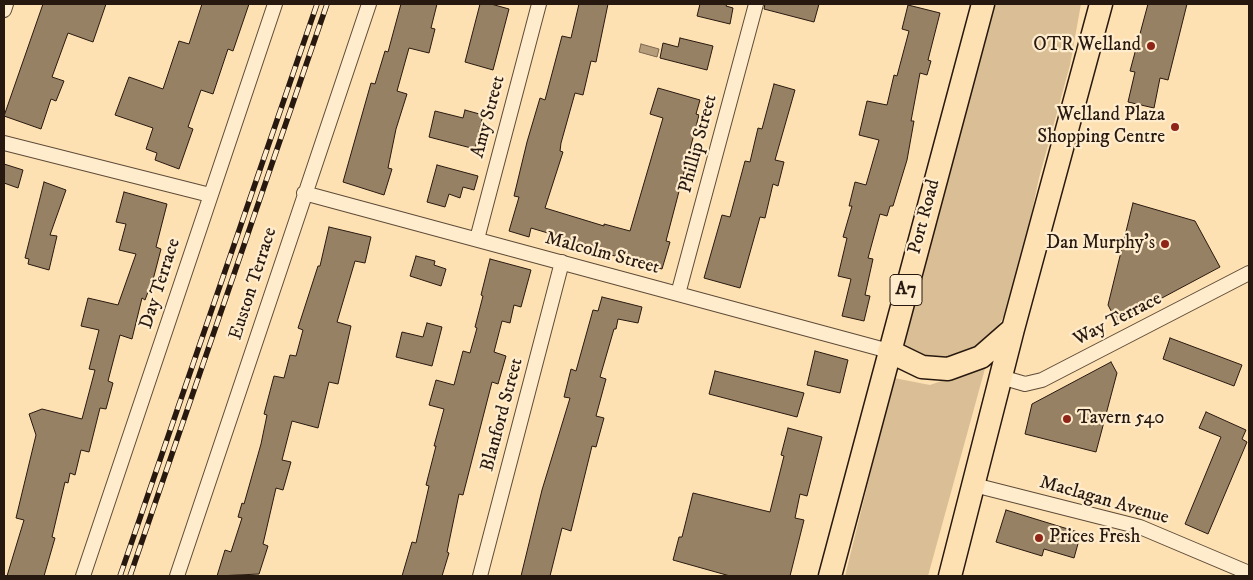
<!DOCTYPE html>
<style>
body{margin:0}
#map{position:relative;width:1253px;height:580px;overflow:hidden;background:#fee1b2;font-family:"IM FELL DW Pica",serif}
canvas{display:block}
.frame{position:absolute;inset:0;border:5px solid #281910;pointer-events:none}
</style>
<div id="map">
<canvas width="1253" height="580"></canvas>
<div class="frame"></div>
</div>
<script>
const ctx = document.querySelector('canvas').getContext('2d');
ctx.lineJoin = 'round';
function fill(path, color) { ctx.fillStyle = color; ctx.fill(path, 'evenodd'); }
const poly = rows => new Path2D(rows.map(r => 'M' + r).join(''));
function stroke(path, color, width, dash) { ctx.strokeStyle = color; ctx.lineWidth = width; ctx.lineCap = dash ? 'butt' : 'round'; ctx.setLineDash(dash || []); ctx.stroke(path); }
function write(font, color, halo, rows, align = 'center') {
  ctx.font = font + ' "IM FELL DW Pica",serif'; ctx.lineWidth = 4.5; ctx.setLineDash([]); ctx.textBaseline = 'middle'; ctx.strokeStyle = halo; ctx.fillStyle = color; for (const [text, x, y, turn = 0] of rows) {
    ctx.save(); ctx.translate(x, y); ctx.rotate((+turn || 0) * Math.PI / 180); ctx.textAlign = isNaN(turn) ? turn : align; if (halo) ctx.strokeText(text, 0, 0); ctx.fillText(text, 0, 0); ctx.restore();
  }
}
fill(poly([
 [995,4,1081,4,1070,65,1039,178,1013,301,984,350,949,364,900,346,988,12],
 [986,365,928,576,845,576,894,378,930,385]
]), '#dabf96');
const water = poly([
 [641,44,659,49,657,57,639,52,641,44]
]);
fill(water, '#b59d7b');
stroke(water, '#7d6850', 1);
const building = poly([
 [43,4,106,4,93,42,68,33,52,77,64,81,56,101,51,99,41,129,4,116,43,4],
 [202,4,249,4,233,51,228,49,213,94,201,90,188,127,193,129,179,169,155,160,157,153,146,149,153,128,115,115,129,77,163,89,179,41,189,44,202,4],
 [401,4,437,4,431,28,435,29,429,53,409,48,397,91,407,94,396,129,388,168,392,169,384,195,343,182,371,83,375,84,385,51,388,52,401,4],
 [480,4,491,4,509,9,493,70,465,62,480,4],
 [579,4,608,4,596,62,591,61,583,95,575,93,561,143,560,151,563,152,545,208,604,226,604,224,630,231,663,118,650,114,658,88,700,100,696,114,699,115,666,241,670,242,662,269,557,240,558,236,531,228,529,237,509,231,519,197,514,196,527,142,540,98,545,100,562,36,571,38,579,4],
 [700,4,727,4,726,6,733,8,730,24,697,16,700,4],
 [765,4,819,4,814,22,764,9,765,4],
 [1148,4,1187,4,1168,80,1160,78,1154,108,1128,102,1135,72,1130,71,1148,4],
 [908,5,940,13,928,60,931,61,927,75,920,73,911,121,914,121,907,160,893,206,890,206,887,216,880,214,868,258,873,259,865,295,870,296,864,321,842,316,851,279,838,276,847,238,843,237,852,206,849,206,855,182,866,185,879,140,859,135,867,101,887,105,894,75,897,76,909,31,902,29,908,5],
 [680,38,713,46,707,70,660,58,663,43,678,47,680,38],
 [774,84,795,90,775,160,784,162,778,186,773,184,765,218,760,217,740,288,704,278,722,215,730,217,745,161,750,162,758,128,762,129,774,84],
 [465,110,483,115,475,149,429,137,435,111,463,118,465,110],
 [4,164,23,170,18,188,4,183,4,164],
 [437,165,478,176,474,190,463,187,460,198,449,194,445,207,427,202,437,165],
 [44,182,66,190,50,235,57,236,49,270,28,264,29,259,25,258,44,182],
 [124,192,167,204,156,247,161,249,154,276,145,300,142,298,132,339,120,335,108,381,113,383,106,409,100,408,89,452,81,450,75,475,70,473,68,483,65,482,52,537,55,538,44,576,7,576,24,520,16,518,36,435,29,414,42,409,82,419,95,370,89,369,99,330,81,326,88,298,118,305,136,254,119,250,126,224,116,222,124,192],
 [1133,203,1195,221,1220,267,1117,322,1108,305,1133,203],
 [329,227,371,237,365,263,355,261,337,322,351,326,338,384,329,382,318,428,292,421,282,460,291,462,283,490,276,488,263,544,268,546,259,574,217,576,225,550,231,552,242,518,238,517,242,503,244,504,261,444,267,415,264,414,274,376,284,378,290,355,296,356,303,330,298,328,318,266,320,266,329,227],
 [416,256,435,261,434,265,446,269,441,286,410,276,416,256],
 [490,259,531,270,521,307,514,305,510,323,502,321,494,352,506,356,498,384,492,382,463,495,459,494,447,552,449,553,442,576,402,576,412,542,416,543,429,486,426,485,436,446,434,446,444,409,429,405,436,380,454,385,463,351,470,353,477,328,475,327,483,296,481,295,490,259],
 [602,297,642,307,638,323,618,319,616,329,614,329,600,377,606,379,596,416,604,418,596,447,592,446,571,531,562,528,550,576,521,576,542,490,570,398,564,397,571,369,576,371,593,310,598,311,602,297],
 [427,323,442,327,432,366,396,357,402,332,423,337,427,323],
 [1170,338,1242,365,1234,386,1163,359,1170,338],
 [815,351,848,360,840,393,807,385,815,351],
 [1111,362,1117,373,1096,452,1025,434,1032,404,1111,362],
 [715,371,804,393,797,417,709,394,715,371],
 [1206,412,1246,430,1242,439,1247,442,1208,534,1185,524,1221,437,1199,428,1206,412],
 [788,428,822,437,807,496,800,494,795,518,804,520,790,576,730,576,673,560,679,537,682,537,693,493,770,512,784,456,781,455,788,428],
 [1006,510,1081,533,1074,558,1044,549,1042,556,996,542,1006,510]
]);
fill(building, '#978164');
stroke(building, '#281910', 1);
const minor = poly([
 [4,10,6,4],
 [4,143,210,195],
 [304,193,889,351],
 [477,239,539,4],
 [678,294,756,4],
 [1001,377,1025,384,1042,380,1249,273],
 [974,485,1140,527,1249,573],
 [83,576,275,4],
 [177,576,369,4],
 [480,576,562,262]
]);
const trunk = poly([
 [889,351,922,367,948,369,981,357,1013,329],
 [830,576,983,4],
 [950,576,1013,329,1101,4]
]);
stroke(minor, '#5e4b38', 16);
stroke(trunk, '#281910', 25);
stroke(minor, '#feeccd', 14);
stroke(trunk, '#fee1b2', 22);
const rail = poly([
 [120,576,317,4],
 [130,576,327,4]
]);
stroke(rail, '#281910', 5.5);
stroke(rail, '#feeccd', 4, [11]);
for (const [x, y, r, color] of [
 [1151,46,5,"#8f2418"],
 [1175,127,5,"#8f2418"],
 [1165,244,5,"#8f2418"],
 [1067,419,5,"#8f2418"],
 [1039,538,5,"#8f2418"]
]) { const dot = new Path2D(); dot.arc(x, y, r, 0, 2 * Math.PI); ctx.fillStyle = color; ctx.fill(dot); stroke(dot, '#feeccd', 2); }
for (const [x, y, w] of [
 [906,290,32]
]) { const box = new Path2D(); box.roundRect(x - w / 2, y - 15.5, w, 31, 4); ctx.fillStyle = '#feeccd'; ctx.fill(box); stroke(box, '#281910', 1); }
write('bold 18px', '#281910', null, [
 ["A7",906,290]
]);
write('19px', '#281910', '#feeccd', [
 ["OTR Welland",1141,46],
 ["Welland Plaza",1165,116],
 ["Shopping Centre",1165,138],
 ["Dan Murphy's",1155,244],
 ["Tavern 540",1077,419,"left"],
 ["Prices Fresh",1049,538,"left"]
], 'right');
write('19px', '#281910', '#feeccd', [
 ["Amy Street",489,117,-75],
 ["Phillip Street",699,144,-75],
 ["Port Road",925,217,-75],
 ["Malcolm Street",602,254,15],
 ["Day Terrace",161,284,-72],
 ["Euston Terrace",254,284,-72],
 ["Way Terrace",1118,320,-27],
 ["Blanford Street",503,415,-75],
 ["Maclagan Avenue",1104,501,16]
]);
</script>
